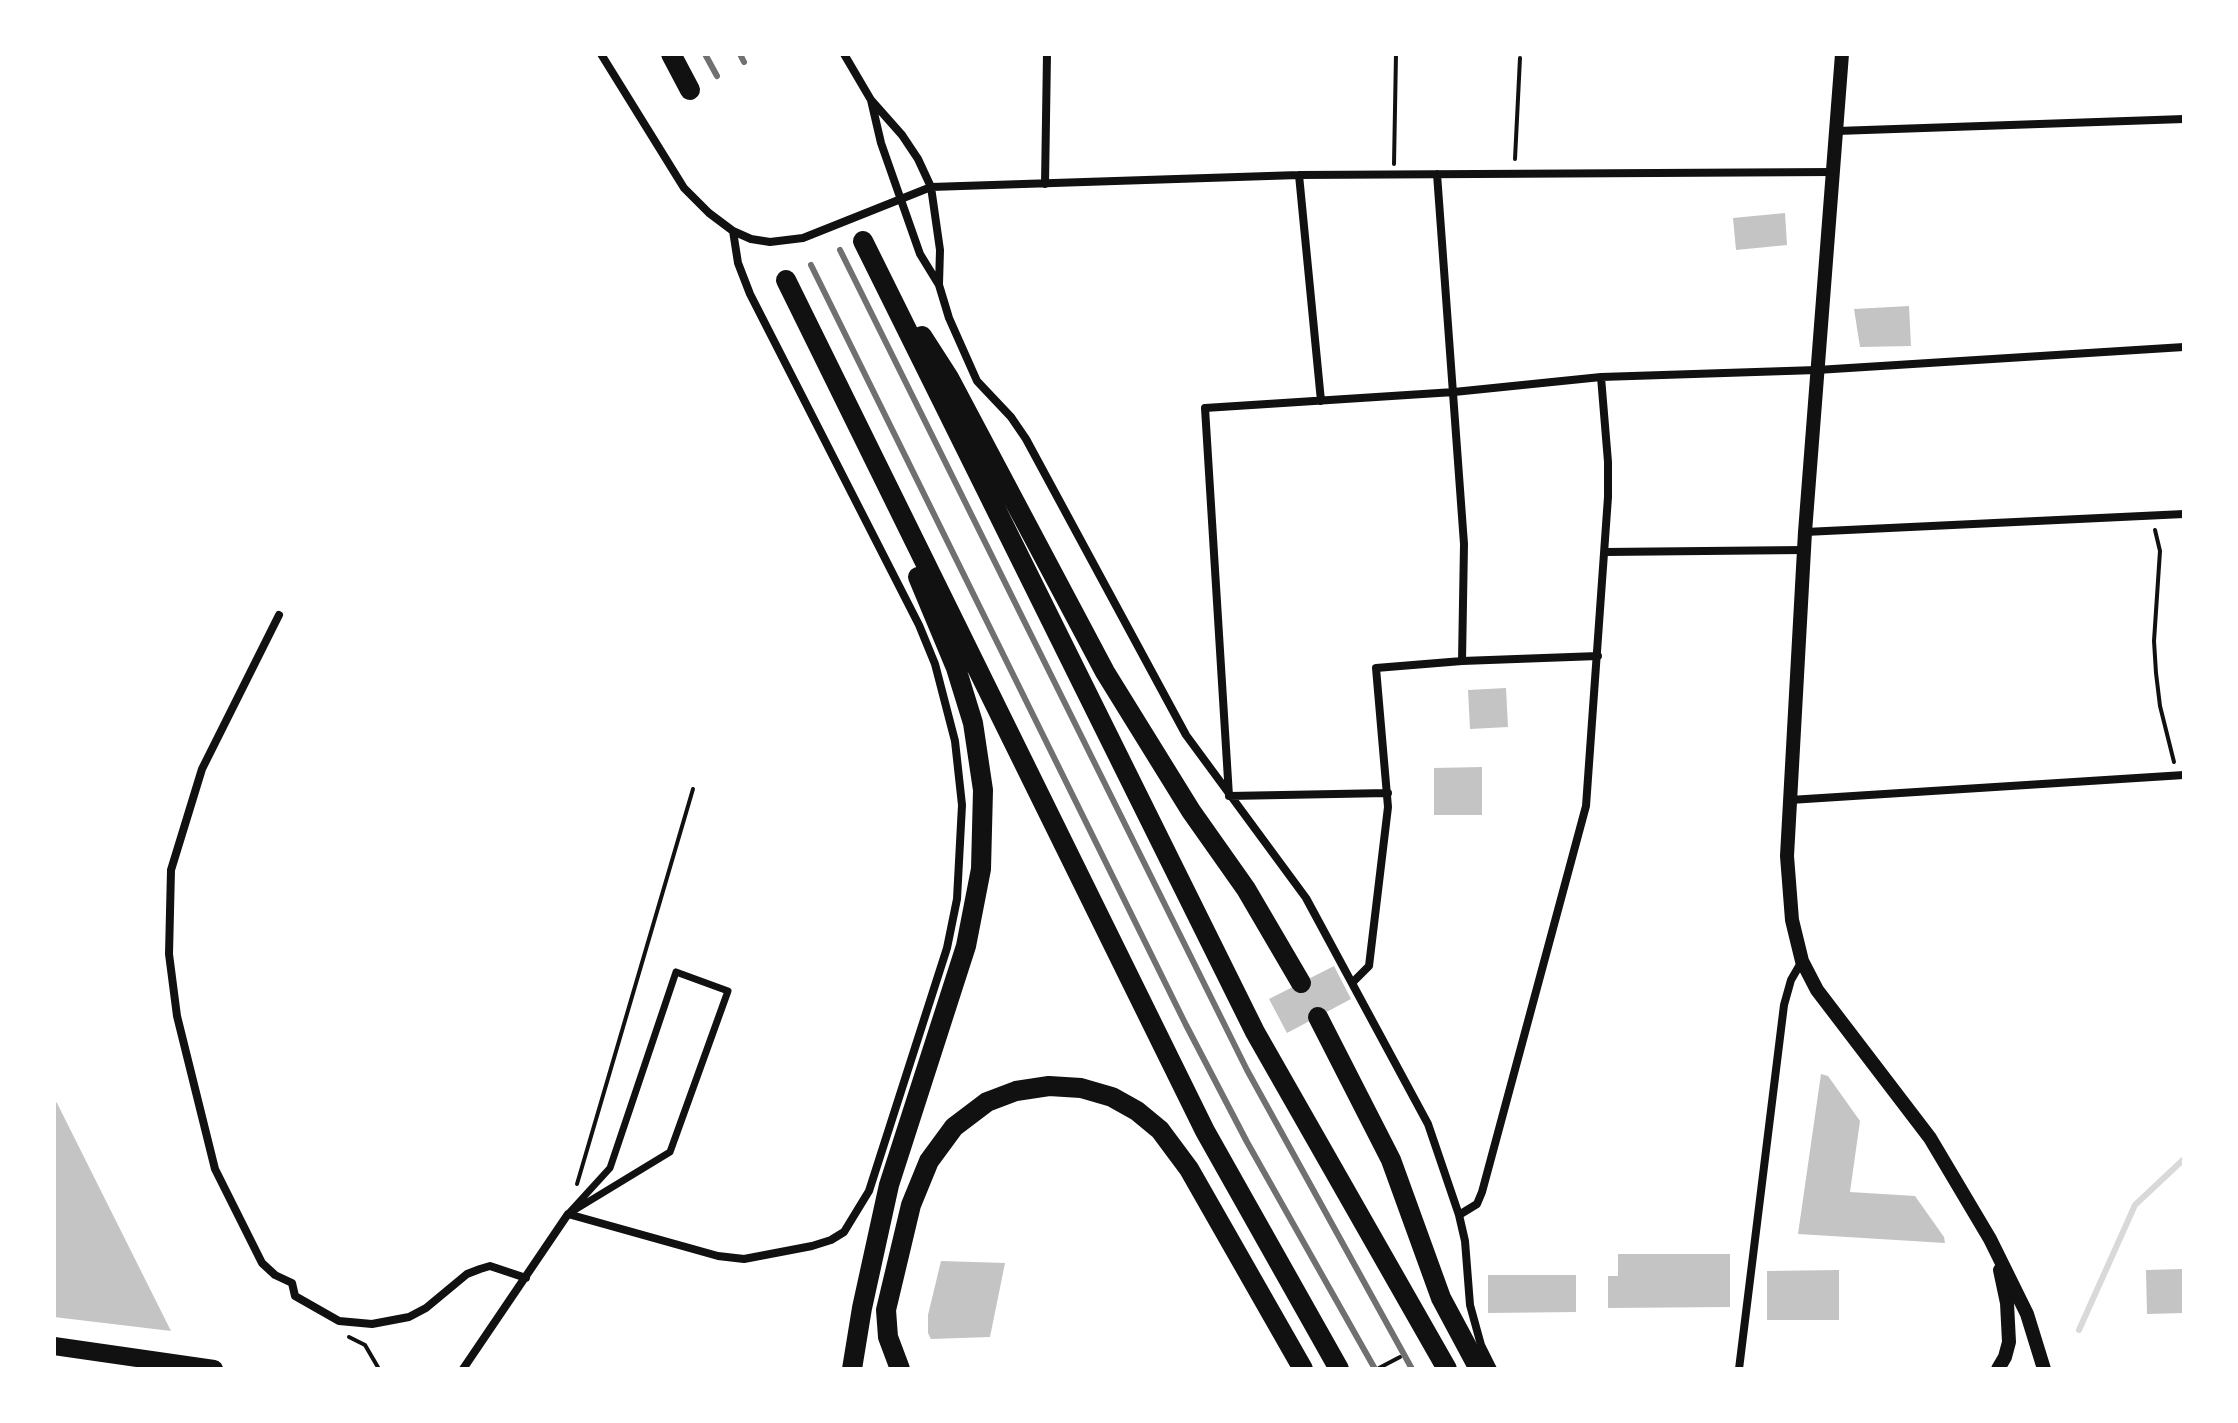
<!DOCTYPE html>
<style>
body{margin:0}
#map{position:relative;width:2238px;height:1423px;overflow:hidden;background:#fff;font-family:Merriweather,serif}
canvas{display:block}
.frame{position:absolute;inset:0;border:56px solid #fff;pointer-events:none}
</style>
<div id="map">
<canvas width="2238" height="1423"></canvas>
<div class="frame"></div>
</div>
<script>
const ctx = document.querySelector('canvas').getContext('2d');
ctx.lineJoin = 'round';
const poly = rows => new Path2D(rows.map(r => 'M' + r).join(''));
function stroke(path, color, width, dash) { ctx.strokeStyle = color; ctx.lineWidth = width; ctx.lineCap = dash ? 'butt' : 'round'; ctx.setLineDash(dash || []); ctx.stroke(path); }
function fill(path, color) { ctx.fillStyle = color; ctx.fill(path, 'evenodd'); }
stroke(poly([
 [2079,1330,2135,1205,2184,1159]
]), '#d9d9d9', 6);
fill(poly([
 [1785,213,1787,245,1736,250,1733,218],
 [1909,306,1911,346,1860,347,1854,309],
 [1506,688,1508,727,1470,729,1468,690],
 [1482,767,1482,815,1434,815,1434,768],
 [1334,966,1351,999,1287,1033,1269,999],
 [1821,1074,1828,1076,1860,1121,1850,1192,1915,1196,1944,1237,1945,1243,1798,1234],
 [54,1101,57,1103,171,1331,54,1317],
 [1618,1254,1730,1254,1730,1307,1608,1308,1608,1276,1618,1276],
 [941,1261,1005,1263,990,1337,931,1339,928,1333,928,1315],
 [2184,1269,2184,1313,2147,1314,2146,1270],
 [1839,1270,1839,1320,1767,1320,1767,1271],
 [1488,1275,1576,1275,1576,1312,1488,1313]
]), '#c4c4c4');
stroke(poly([
 [1515,159,1520,58],
 [1394,164,1396,54],
 [2155,530,2160,551,2154,641,2156,673,2160,706,2174,762],
 [577,1184,693,789],
 [349,1337,365,1345,379,1369],
 [1379,1368,1400,1357]
]), '#111', 4);
stroke(poly([
 [676,972,728,991,670,1152,568,1214,610,1168,676,972]
]), '#111', 7);
stroke(poly([
 [601,54,684,188,709,213,733,231,751,239,770,242,803,238,931,187,1299,175,1833,172],
 [844,54,871,100,902,135,918,159,931,187,940,250,939,284],
 [871,100,881,143,920,254,939,285,949,318,977,381,1011,417,1026,439,1186,735,1306,898,1428,1124,1459,1215,1465,1241,1470,1305,1481,1345,1493,1369],
 [1837,131,2184,119],
 [1437,174,1464,544,1462,661],
 [1299,175,1321,401],
 [1045,184,1047,54],
 [1805,532,2184,514],
 [1605,552,1804,550],
 [279,615,202,769,171,870,169,954,177,1016,215,1169,262,1263,275,1275,292,1283,295,1296,339,1321,372,1324,409,1317,426,1308,467,1274,480,1269,490,1266,526,1278],
 [1388,793,1229,796,1205,408,1454,392,1601,377,1817,370,2184,347],
 [1790,800,2184,775],
 [1353,982,1369,966,1388,807,1376,668,1462,661,1598,656],
 [1459,1215,1477,1204,1482,1192,1586,806,1608,497,1608,462,1601,377],
 [463,1369,568,1214,718,1256,744,1259,812,1246,831,1240,844,1232,869,1191,947,948,957,899,962,805,955,741,935,664,919,625,750,294,738,263,733,231],
 [1739,1369,1784,1005,1791,980,1802,961]
]), '#111', 8);
stroke(poly([
 [1842,54,1805,532,1787,856,1792,920,1802,961,1817,990,1930,1138,1990,1239,2027,1314,2044,1369],
 [1998,1369,2005,1357,2009,1342,2007,1303,2000,1270]
]), '#111', 14);
stroke(poly([
 [54,1346,214,1369]
]), '#111', 18);
stroke(poly([
 [671,54,690,90],
 [863,241,1255,1032,1447,1369],
 [786,280,1205,1131,1339,1369],
 [922,336,949,378,1105,672,1191,811,1246,889,1301,983],
 [1318,1017,1391,1160,1441,1298,1479,1369],
 [852,1369,862,1308,889,1185,966,946,981,869,983,790,973,723,956,668,918,577],
 [900,1369,888,1337,886,1310,911,1205,929,1161,954,1127,987,1102,1016,1091,1049,1086,1081,1088,1112,1097,1137,1111,1160,1130,1189,1169,1303,1369]
]), '#111', 20);
stroke(poly([
 [705,54,717,76],
 [740,54,744,62],
 [840,250,1247,1070,1412,1369],
 [811,265,1186,1025,1247,1142,1375,1369]
]), '#707070', 6);
</script>
